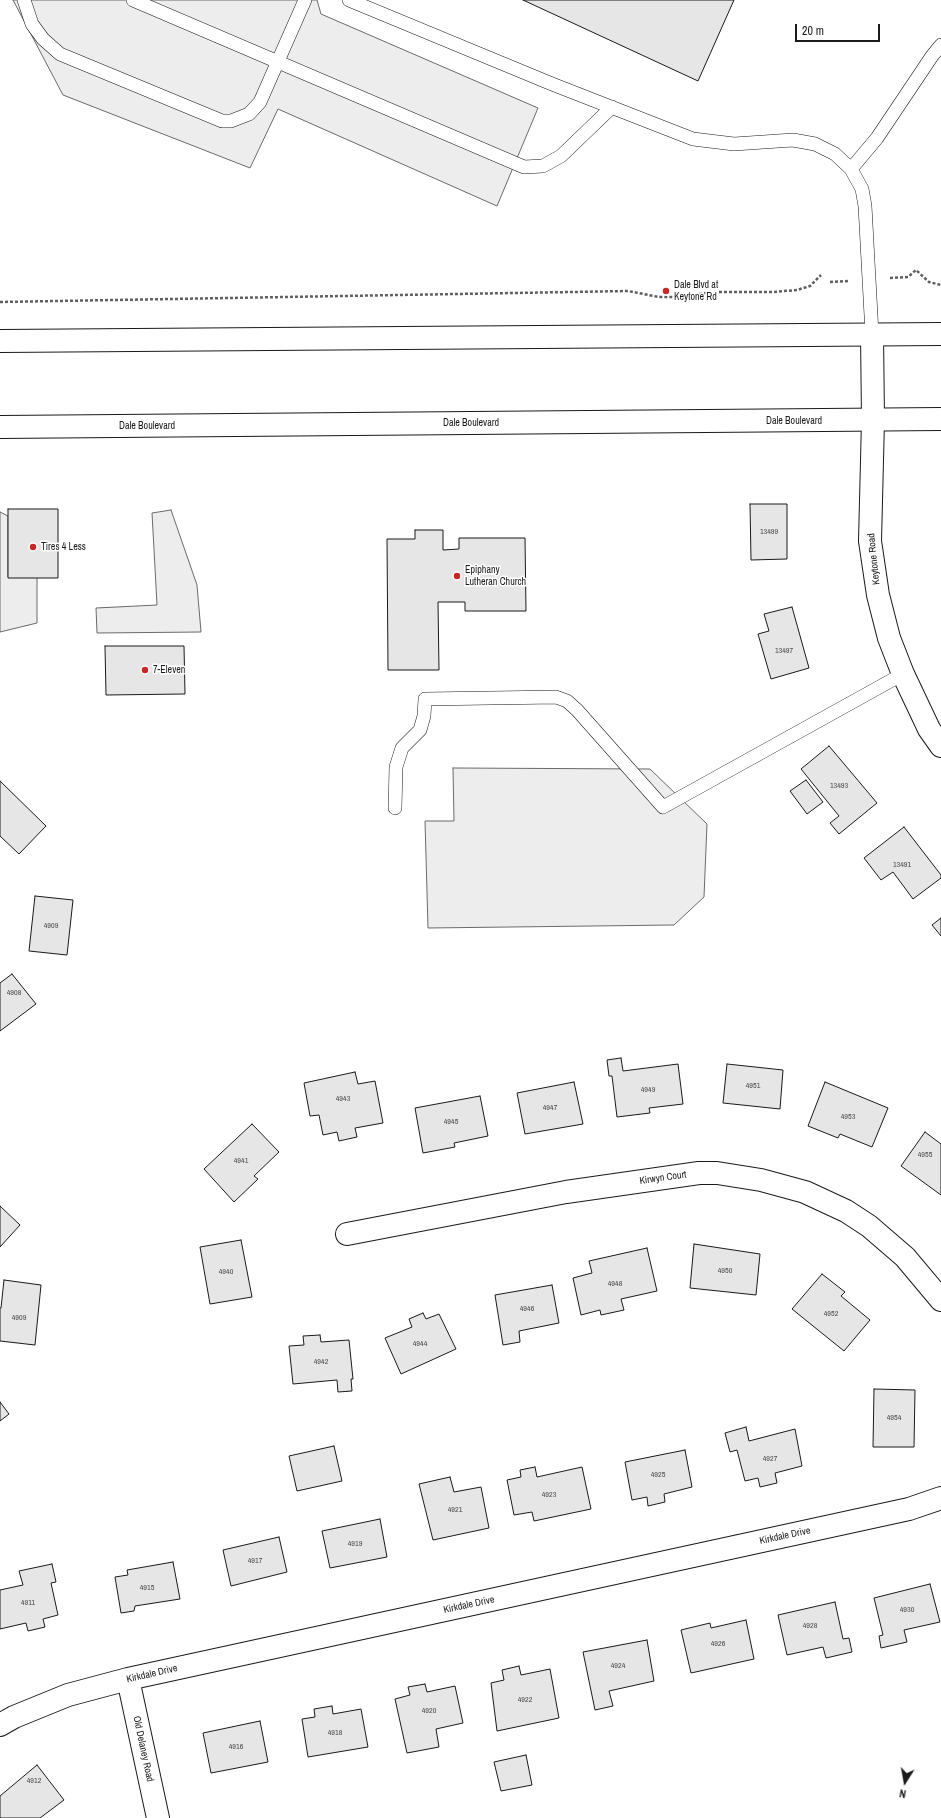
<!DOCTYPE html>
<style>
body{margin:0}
#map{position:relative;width:941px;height:1818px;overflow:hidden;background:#fff;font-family:"Archivo Narrow",sans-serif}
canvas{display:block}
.north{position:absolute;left:885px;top:1762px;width:40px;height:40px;-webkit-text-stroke:3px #fff;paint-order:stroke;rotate:191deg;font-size:11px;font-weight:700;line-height:16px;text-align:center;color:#1a1a1a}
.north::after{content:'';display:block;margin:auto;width:14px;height:18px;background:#1a1a1a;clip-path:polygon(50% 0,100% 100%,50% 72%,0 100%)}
.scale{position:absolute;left:795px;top:24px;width:85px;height:18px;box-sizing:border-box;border:2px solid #1a1a1a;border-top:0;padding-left:5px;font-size:12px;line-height:14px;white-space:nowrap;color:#1a1a1a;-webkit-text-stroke:3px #fff;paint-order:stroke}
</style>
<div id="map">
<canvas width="941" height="1818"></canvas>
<div class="north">N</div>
<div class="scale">20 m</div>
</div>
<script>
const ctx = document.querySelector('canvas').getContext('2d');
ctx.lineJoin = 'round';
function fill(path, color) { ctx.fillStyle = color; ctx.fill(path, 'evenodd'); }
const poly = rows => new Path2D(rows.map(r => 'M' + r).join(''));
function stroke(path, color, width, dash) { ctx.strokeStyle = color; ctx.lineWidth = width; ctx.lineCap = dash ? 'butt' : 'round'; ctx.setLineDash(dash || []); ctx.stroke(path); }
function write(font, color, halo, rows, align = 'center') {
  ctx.font = font + ' "Archivo Narrow",sans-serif'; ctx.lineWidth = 3; ctx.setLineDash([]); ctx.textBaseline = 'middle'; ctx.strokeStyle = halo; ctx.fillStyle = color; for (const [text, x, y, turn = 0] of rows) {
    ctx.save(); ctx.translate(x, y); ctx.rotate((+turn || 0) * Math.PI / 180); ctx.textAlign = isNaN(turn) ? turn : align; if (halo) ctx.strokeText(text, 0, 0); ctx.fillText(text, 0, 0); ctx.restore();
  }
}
const built = poly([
 [13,0,317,0,321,14,538,108,497,206,278,109,250,168,63,95,13,0],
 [171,510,197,585,201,632,97,633,96,608,157,605,152,513,171,510],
 [0,512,8,516,8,577,37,577,37,623,0,632,0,512],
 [453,768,650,769,707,824,704,897,674,925,428,928,425,821,454,821,453,768]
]);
fill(built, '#ededed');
stroke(built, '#6a6a6a', 1);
const building = poly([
 [523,0,734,0,698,81,523,0],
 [750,504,787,504,787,559,751,560,750,504],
 [8,509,58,509,58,578,8,578,8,509],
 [415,530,443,530,443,550,459,549,459,538,525,538,526,611,465,611,465,602,438,602,439,670,388,670,387,539,415,539,415,530],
 [792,607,809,668,771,679,758,634,769,631,764,614,792,607],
 [105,646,184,646,185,694,106,695,105,646],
 [829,746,877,803,839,834,830,823,839,816,801,769,829,746],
 [806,780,823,802,807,814,790,791,806,780],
 [0,781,46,826,19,854,0,836,0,781],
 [904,827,941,875,941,878,913,899,893,872,881,880,864,858,904,827],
 [35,896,73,900,67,955,29,951,35,896],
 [941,918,941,936,932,925,941,918],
 [12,974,36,1004,0,1031,0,983,12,974],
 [621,1058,623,1071,678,1064,683,1104,649,1108,650,1113,617,1117,612,1076,609,1076,607,1060,621,1058],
 [727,1064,783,1070,780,1109,723,1103,727,1064],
 [355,1072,358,1084,375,1081,383,1123,355,1128,357,1137,339,1141,337,1132,323,1135,319,1115,310,1116,304,1083,355,1072],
 [574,1082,583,1124,525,1134,517,1093,574,1082],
 [825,1082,888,1108,872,1147,840,1134,838,1138,808,1126,825,1082],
 [480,1096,488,1136,454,1143,455,1147,423,1153,415,1108,480,1096],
 [252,1124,279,1152,254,1176,258,1179,234,1202,204,1169,252,1124],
 [925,1132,941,1144,941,1195,901,1166,925,1132],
 [0,1206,20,1225,0,1247,0,1206],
 [241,1240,252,1297,210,1304,200,1247,241,1240],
 [694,1244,760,1254,756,1295,690,1288,694,1244],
 [647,1248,657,1291,621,1299,624,1310,601,1315,600,1310,581,1315,573,1278,592,1273,589,1261,647,1248],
 [822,1274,845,1292,841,1296,870,1320,844,1351,792,1309,822,1274],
 [4,1280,41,1285,35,1345,0,1341,0,1308,1,1308,4,1280],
 [552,1285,559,1323,519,1331,520,1342,503,1345,495,1295,552,1285],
 [423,1313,426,1319,439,1314,456,1349,401,1374,385,1338,412,1327,409,1319,423,1313],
 [320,1335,321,1342,349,1340,353,1379,351,1379,352,1391,338,1392,337,1380,293,1384,289,1346,304,1345,303,1336,320,1335],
 [874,1389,915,1390,914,1447,873,1447,874,1389],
 [0,1402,9,1414,0,1421,0,1402],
 [746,1427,749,1441,795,1429,802,1466,775,1473,777,1483,760,1487,758,1478,745,1481,737,1450,730,1452,725,1433,746,1427],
 [334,1446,342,1481,297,1491,289,1456,334,1446],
 [685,1450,692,1487,664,1494,665,1502,648,1506,647,1497,632,1500,625,1462,685,1450],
 [535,1467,537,1477,582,1467,591,1509,534,1521,532,1512,514,1515,507,1480,521,1477,520,1470,535,1467],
 [450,1477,454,1492,481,1487,489,1528,433,1540,419,1484,450,1477],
 [380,1519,387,1557,330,1568,322,1531,380,1519],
 [279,1537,287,1572,231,1586,223,1550,279,1537],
 [173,1562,180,1599,135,1606,134,1611,121,1613,115,1577,128,1575,127,1570,173,1562],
 [52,1564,56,1582,51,1583,58,1615,43,1619,45,1627,28,1631,26,1623,0,1629,0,1590,23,1585,19,1571,52,1564],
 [930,1584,940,1622,904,1630,907,1642,881,1648,879,1636,883,1635,874,1598,930,1584],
 [835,1602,843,1639,849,1638,852,1652,826,1658,823,1647,787,1655,778,1615,835,1602],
 [746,1620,754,1659,691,1673,681,1630,710,1623,711,1628,746,1620],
 [647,1640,654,1681,609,1691,613,1706,595,1710,583,1652,647,1640],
 [519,1666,521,1675,550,1669,559,1718,497,1731,491,1683,504,1680,502,1670,519,1666],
 [425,1684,427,1692,455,1686,463,1723,436,1729,439,1747,407,1753,395,1699,410,1695,408,1687,425,1684],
 [332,1706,333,1714,361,1709,368,1747,308,1757,302,1719,315,1717,314,1709,332,1706],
 [260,1721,268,1762,211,1773,203,1733,260,1721],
 [526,1755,532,1785,501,1791,494,1762,526,1755],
 [37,1765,64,1800,40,1818,0,1818,0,1796,37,1765]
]);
fill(building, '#e6e6e6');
stroke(building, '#1a1a1a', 1);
const service = poly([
 [24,0,32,24,43,39,60,54,222,121,231,121,249,114,260,102,305,0],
 [133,0,524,167,543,166,561,156,612,107],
 [349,0,552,84,693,139,734,144,793,140,815,144,835,154,851,169,862,189,865,206,872,334],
 [851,169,877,138,932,56,941,45],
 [395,808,396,767,402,748,420,730,424,716,425,699,556,697,567,701,577,710,663,807,903,674]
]);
const minor = poly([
 [872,334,873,420,870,541,878,595,889,638,903,674,929,729,941,746],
 [347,1234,566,1192,699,1173,717,1173,761,1180,805,1192,846,1211,869,1226,905,1257,941,1300],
 [128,1679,158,1818],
 [0,1725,14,1717,68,1695,128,1679,909,1509,941,1498]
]);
const primary = poly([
 [0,341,941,334],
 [0,427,941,419]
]);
stroke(service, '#1a1a1a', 14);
stroke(minor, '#1a1a1a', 24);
stroke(primary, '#1a1a1a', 24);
stroke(poly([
 [890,278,908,277,916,270,929,282,941,285],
 [830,282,849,281],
 [0,302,628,291,659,297,675,297,715,292,773,292,797,290,810,286,821,275]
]), '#5f5f5f', 2.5, [3, 2]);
stroke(service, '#fff', 13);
stroke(minor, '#fff', 22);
stroke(primary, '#fff', 22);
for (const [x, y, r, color] of [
 [666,291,4,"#c62828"],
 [33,547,4,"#c62828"],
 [457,576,4,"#c62828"],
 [145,670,4,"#c62828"]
]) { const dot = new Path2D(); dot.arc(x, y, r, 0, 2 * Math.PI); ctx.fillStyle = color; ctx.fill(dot); stroke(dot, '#fff', 1.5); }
write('8px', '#4d4d4d', null, [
 ["13499",769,532],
 ["13497",784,651],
 ["13493",839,786],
 ["13491",902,865],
 ["4909",51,926],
 ["4908",14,993],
 ["4951",753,1086],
 ["4949",648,1090],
 ["4943",343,1099],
 ["4947",550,1108],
 ["4953",848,1117],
 ["4945",451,1122],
 ["4955",925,1155],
 ["4941",241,1161],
 ["4950",725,1271],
 ["4940",226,1272],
 ["4948",615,1284],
 ["4946",527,1309],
 ["4952",831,1314],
 ["4909",19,1318],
 ["4944",420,1344],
 ["4942",321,1362],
 ["4954",894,1418],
 ["4927",770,1459],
 ["4925",658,1475],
 ["4923",549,1495],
 ["4921",455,1510],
 ["4919",355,1544],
 ["4917",255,1561],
 ["4915",147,1588],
 ["4911",28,1603],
 ["4930",907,1610],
 ["4928",810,1626],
 ["4926",718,1644],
 ["4924",618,1666],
 ["4922",525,1700],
 ["4920",429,1711],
 ["4918",335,1733],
 ["4916",236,1747],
 ["4912",34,1781]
]);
write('10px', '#1a1a1a', '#fff', [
 ["Dale Blvd at",674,285],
 ["Keytone Rd",674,297],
 ["Tires 4 Less",41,547],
 ["Epiphany",465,570],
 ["Lutheran Church",465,582],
 ["7-Eleven",153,670]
], 'left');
write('10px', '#1a1a1a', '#fff', [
 ["Dale Boulevard",794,421],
 ["Dale Boulevard",471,423],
 ["Dale Boulevard",147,426],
 ["Keytone Road",874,559,-96],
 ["Kirwyn Court",663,1178,-8],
 ["Kirkdale Drive",785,1536,-12],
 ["Kirkdale Drive",469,1605,-12],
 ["Kirkdale Drive",152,1674,-13],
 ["Old Delaney Road",143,1749,78]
]);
</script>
